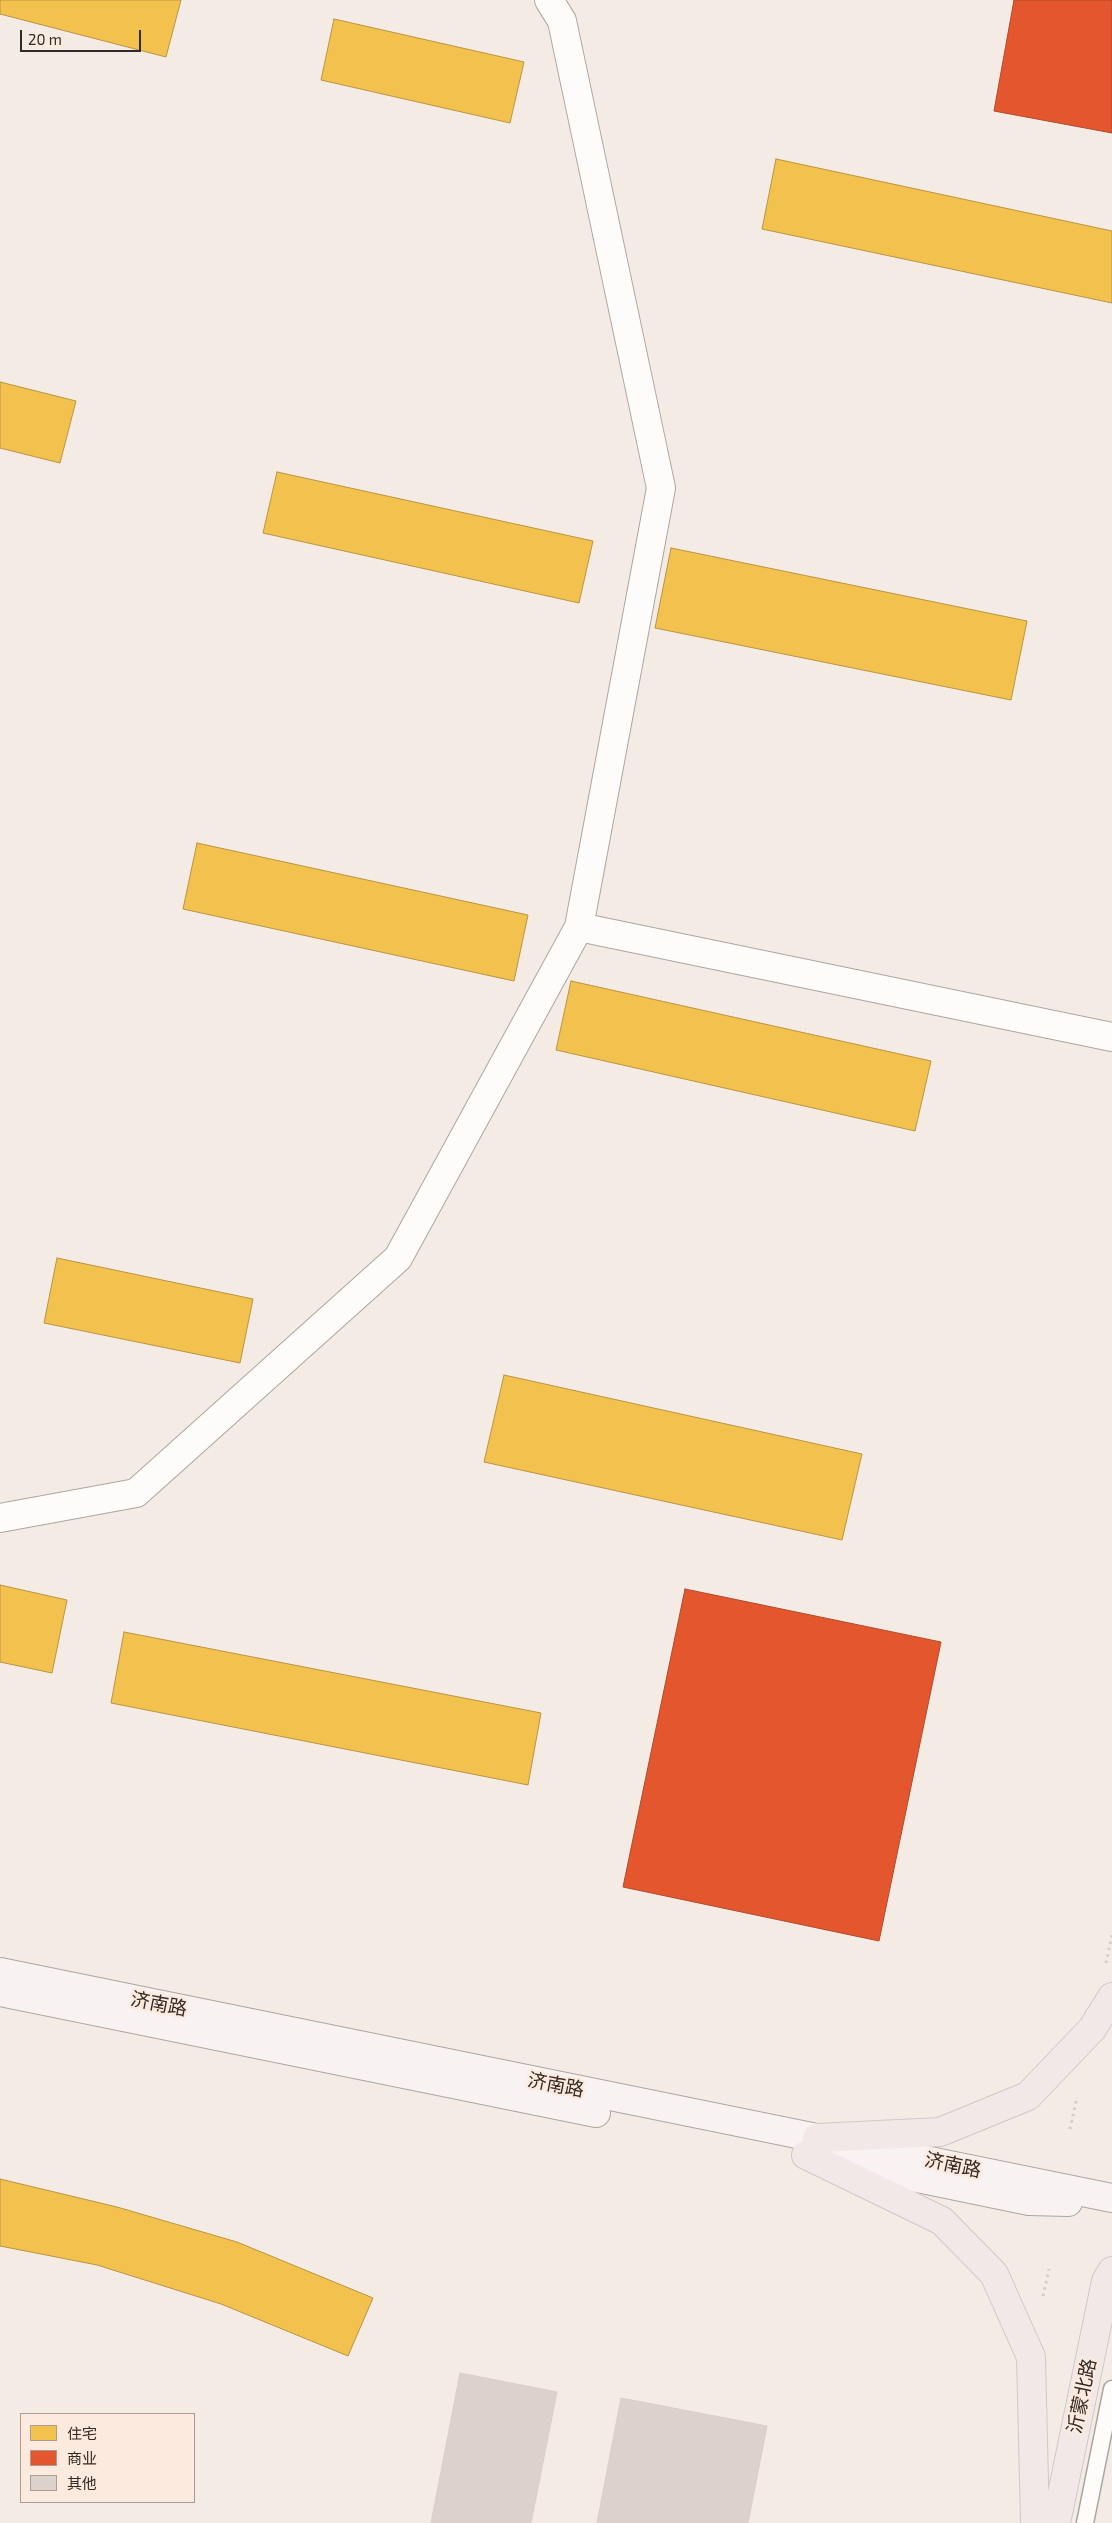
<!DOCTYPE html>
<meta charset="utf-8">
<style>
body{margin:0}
#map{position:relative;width:1112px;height:2523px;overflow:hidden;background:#f5ebe5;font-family:"Exo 2","Noto Sans SC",sans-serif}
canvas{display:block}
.legend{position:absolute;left:20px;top:2413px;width:175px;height:90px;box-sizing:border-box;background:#fceade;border:1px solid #ac9d94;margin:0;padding:6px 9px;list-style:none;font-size:15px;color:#332a25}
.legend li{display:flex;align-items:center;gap:10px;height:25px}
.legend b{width:25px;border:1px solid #ac9d94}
.scale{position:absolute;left:20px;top:30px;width:121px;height:22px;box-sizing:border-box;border:2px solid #332a25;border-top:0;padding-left:6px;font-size:15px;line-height:18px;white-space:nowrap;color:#332a25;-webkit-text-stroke:4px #fceade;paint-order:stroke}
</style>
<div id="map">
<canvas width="1112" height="2523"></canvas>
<ul class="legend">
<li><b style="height:14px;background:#f2c14e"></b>住宅</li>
<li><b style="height:14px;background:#e4572e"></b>商业</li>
<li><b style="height:14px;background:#ddd1cc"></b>其他</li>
</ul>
<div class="scale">20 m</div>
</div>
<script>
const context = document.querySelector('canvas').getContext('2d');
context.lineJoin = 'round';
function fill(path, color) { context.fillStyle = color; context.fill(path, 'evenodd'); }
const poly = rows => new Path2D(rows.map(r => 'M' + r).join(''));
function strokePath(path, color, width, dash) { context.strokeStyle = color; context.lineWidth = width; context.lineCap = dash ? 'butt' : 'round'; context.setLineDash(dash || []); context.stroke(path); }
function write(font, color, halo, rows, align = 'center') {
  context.font = font + ' "Exo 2","Noto Sans SC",sans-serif'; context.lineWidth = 5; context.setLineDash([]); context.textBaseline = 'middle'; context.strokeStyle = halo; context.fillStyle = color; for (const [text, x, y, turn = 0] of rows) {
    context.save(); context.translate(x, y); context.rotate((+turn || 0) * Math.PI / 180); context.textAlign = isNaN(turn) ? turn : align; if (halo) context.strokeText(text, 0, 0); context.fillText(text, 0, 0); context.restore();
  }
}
const homes = poly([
 [0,0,181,0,166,57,0,14,0,0],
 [334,19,524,62,510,123,321,80,334,19],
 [776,159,1112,231,1112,303,762,229,776,159],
 [0,382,76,401,60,463,0,448,0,382],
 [277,472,593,541,579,603,263,533,277,472],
 [671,548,1027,621,1011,700,655,628,671,548],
 [197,843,528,915,514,981,183,909,197,843],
 [571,981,931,1061,915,1131,556,1050,571,981],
 [57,1258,253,1299,240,1363,44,1323,57,1258],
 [504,1375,862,1454,842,1540,484,1462,504,1375],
 [0,1585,67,1600,52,1673,0,1662,0,1585],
 [124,1632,541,1713,528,1785,111,1703,124,1632],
 [0,2179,117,2207,237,2242,373,2298,348,2356,221,2304,97,2265,0,2246,0,2179]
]);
const shops = poly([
 [1014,0,1112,0,1112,133,994,111,1014,0],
 [685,1589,941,1642,879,1941,623,1887,685,1589]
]);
const building = poly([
 [460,2373,557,2392,531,2523,431,2523,460,2373],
 [621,2398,767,2426,748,2523,597,2523,621,2398]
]);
const path = poly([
 [1106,1963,1112,1935],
 [1070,2129,1077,2097],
 [1043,2296,1049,2269]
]);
const lane = poly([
 [1085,2523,1112,2389]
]);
const street = poly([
 [579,927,1112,1037],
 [0,1518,136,1493,398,1258,579,927,661,488,562,21,549,0]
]);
const secondary = poly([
 [0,1972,1112,2198],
 [0,1992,596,2113],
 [840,2162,1029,2201,1068,2202]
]);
const primary = poly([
 [817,2138,940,2132,1028,2096,1092,2029,1112,1997],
 [806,2155,942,2221,994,2274,1031,2357,1035,2523],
 [1056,2523,1106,2281,1112,2271]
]);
const streetNames = [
 ["济南路",159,2004,11],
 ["济南路",556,2085,11],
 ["济南路",953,2165,12],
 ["沂蒙北路",1082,2396,-78]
];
fill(homes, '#f2c14e');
strokePath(homes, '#b99442', 1);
fill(shops, '#e4572e');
strokePath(shops, '#af4a2b', 1);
fill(building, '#ddd1cc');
strokePath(building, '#d7ceca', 1);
strokePath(lane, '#ada59f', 19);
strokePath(street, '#ada59f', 30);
strokePath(secondary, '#ada59f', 30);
strokePath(primary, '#cec9c6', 30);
strokePath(path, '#d1cecb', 3, [2.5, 4]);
strokePath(lane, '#fefcfb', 16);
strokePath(street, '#fefcfb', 28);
strokePath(secondary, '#f8f2f2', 28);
strokePath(primary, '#f3e8e8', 28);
write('19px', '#332a25', '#fceade', streetNames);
</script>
